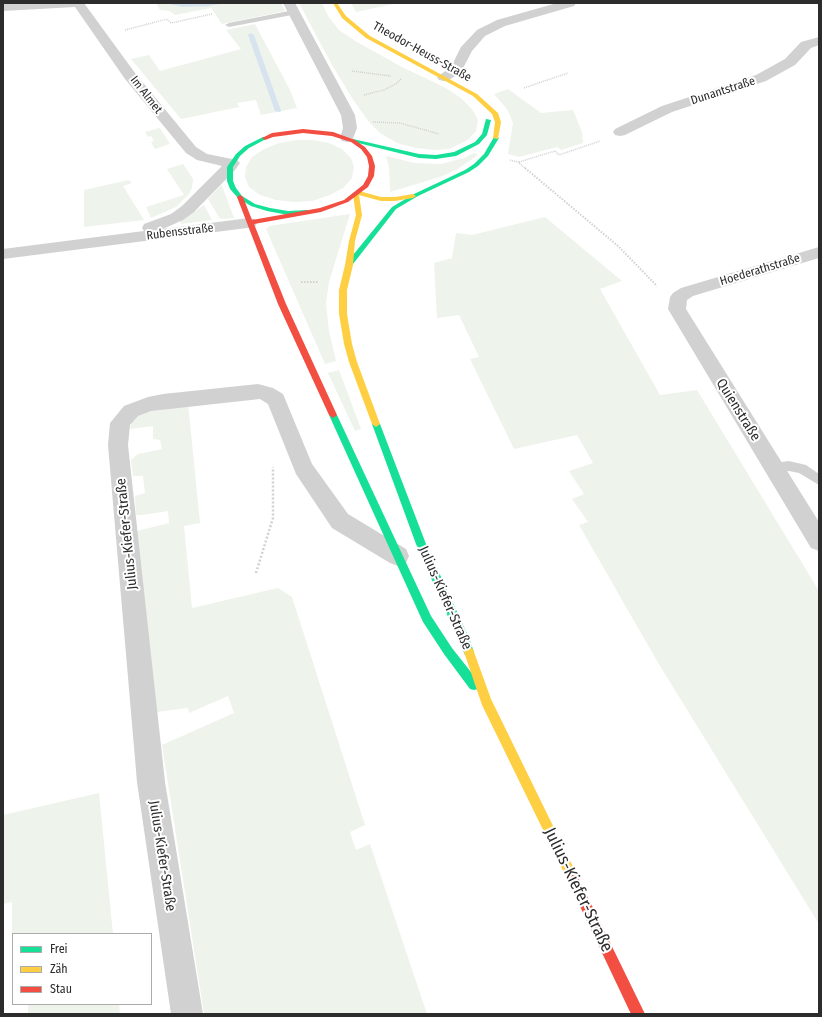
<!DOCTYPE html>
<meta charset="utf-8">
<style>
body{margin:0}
#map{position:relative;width:822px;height:1017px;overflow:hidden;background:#fff;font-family:"Fira Sans Condensed",sans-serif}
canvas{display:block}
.frame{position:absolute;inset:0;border:4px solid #2c2c2c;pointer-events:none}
.legend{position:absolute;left:12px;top:933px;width:140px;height:72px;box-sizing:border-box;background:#fff;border:1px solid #ababab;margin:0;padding:5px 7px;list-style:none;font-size:12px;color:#2c2c2c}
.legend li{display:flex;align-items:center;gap:8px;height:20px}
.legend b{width:20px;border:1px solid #ababab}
</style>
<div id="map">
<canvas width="822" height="1017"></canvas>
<div class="frame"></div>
<ul class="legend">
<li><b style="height:5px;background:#16e098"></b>Frei</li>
<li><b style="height:5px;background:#ffcf43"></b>Zäh</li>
<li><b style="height:5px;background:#f24e42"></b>Stau</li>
</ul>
</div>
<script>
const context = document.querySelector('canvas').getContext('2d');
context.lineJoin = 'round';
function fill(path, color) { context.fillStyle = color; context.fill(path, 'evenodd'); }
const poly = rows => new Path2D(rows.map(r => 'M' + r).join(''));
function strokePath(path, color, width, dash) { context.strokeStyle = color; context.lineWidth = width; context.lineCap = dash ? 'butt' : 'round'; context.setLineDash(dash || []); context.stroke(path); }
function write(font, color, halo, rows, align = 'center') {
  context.font = font + ' "Fira Sans Condensed",sans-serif'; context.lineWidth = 4; context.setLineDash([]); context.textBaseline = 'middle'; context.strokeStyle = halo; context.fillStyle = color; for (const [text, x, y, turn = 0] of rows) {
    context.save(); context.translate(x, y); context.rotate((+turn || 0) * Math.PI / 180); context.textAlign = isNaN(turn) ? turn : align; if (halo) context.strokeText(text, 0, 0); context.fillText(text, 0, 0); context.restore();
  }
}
const green = poly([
 [156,3,281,3,285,11,222,24,211,8,175,15,170,11,160,10],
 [299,3,322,3,328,16,339,30,357,42,402,67,446,88,461,98,472,109,478,120,476,131,468,140,449,149,435,150,416,148,397,143,380,133,369,122,352,98,332,65],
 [351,3,398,3,356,12],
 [255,24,290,90,297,108,261,115,256,100,237,103,239,107,181,119,131,59,149,55,160,71,241,49,226,30],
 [508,89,541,113,573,110,582,132,583,143,561,150,557,147,519,157,508,154,513,123,507,109,494,94],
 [160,128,170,144,155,149,151,142,154,141,151,136,148,137,145,132],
 [296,140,313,140,329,143,342,149,351,158,354,167,352,178,343,188,330,195,312,201,294,202,276,200,260,195,249,187,245,177,246,167,252,157,264,149,279,143],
 [474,153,478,155,456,170,440,177,390,192,389,167,386,156,415,163,441,164,464,158],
 [183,164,193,179,192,188,189,194,176,207,151,218,146,207,184,195,167,169],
 [129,180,132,183,123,186,144,220,84,227,84,190],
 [221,185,222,186,234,218,220,219,208,199],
 [204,205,212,220,181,224,180,222,183,219],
 [350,214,329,282,326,303,329,331,336,361,325,364,266,229,269,226],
 [545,217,622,281,600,289,660,395,697,390,819,591,819,924,657,661,579,525,588,522,572,499,584,494,569,471,593,463,577,435,514,449,470,359,479,357,459,315,437,318,434,263,452,258,456,233,472,235],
 [339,370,361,429,355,431,328,373],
 [188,403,200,523,184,526,192,608,278,588,292,597,365,825,350,832,356,850,370,844,427,1014,204,1014,162,745,234,713,228,696,189,713,188,708,157,712,137,531,169,523,168,511,142,515,136,515,135,496,145,493,143,476,133,476,131,460,138,454,162,449,160,440,153,439,153,426,130,429,132,422,138,415,150,409],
 [99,793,113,934,13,934,12,995,12,902,3,904,3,815],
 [28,1004,119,1004,120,1014,28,1014]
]);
const water = poly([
 [165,3,224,3,209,6,183,7]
]);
const stream = poly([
 [251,33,254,35,281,111,280,112,275,111,248,35,251,33]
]);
const pathFar2 = poly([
 [125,30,167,19,171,23,212,14],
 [352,71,391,76],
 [524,88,568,73],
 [364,95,384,90,396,84,401,79],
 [373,122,400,123,439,134],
 [510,160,518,162,526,169],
 [519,162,555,151,559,155,600,141]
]);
const pathFar1 = poly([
 [525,168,618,246,657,286],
 [301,282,318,282]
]);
const path = poly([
 [256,573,273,518,273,467]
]);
const lane = poly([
 [294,10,297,10,297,14,229,27,225,25,229,23,294,10],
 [789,461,806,465,819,474,819,485,799,473,789,471,774,473,770,472,768,468,770,464,774,463,789,461]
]);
const street = poly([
 [3,3,84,3,135,73,196,147,207,154,237,160,240,163,235,170,194,212,183,220,163,229,249,218,255,219,257,223,255,227,3,259,3,249,144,231,142,228,144,224,171,214,182,206,222,166,197,160,186,153,125,79,75,7,3,11,3,3],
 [283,3,295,3,355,115,357,128,352,141,347,142,342,141,340,138,343,128,341,115,283,3],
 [557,3,576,3,574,6,505,26,485,36,472,51,461,72,449,80,444,81,439,80,437,77,451,67,461,47,477,30,497,20,557,3],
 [819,37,819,45,811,48,795,65,766,81,672,112,625,135,620,136,615,135,613,132,615,129,662,106,756,75,785,59,801,42,819,37],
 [819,247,819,258,693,296,687,300,686,309,819,522,819,551,811,548,668,309,670,297,673,293,681,288,819,247],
 [258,384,273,388,283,394,312,464,348,514,406,549,409,556,406,563,398,566,390,563,332,528,296,474,268,404,260,399,151,411,138,416,130,425,128,445,165,782,203,1014,171,1014,137,782,108,445,110,423,124,406,148,397,163,394,258,384]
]);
const fast = poly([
 [486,119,491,120,487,135,479,144,456,156,436,159,419,158,350,141,353,139,419,154,436,155,454,152,475,142,482,134,486,119],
 [263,137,268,138,249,148,240,156,233,167,233,181,236,188,242,196,255,204,270,208,288,211,307,210,309,211,309,213,288,215,267,211,251,206,238,198,230,189,227,181,227,167,236,154,245,146,263,137],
 [494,137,499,138,488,156,478,166,469,172,418,196,396,209,353,264,349,264,349,260,392,207,414,194,465,170,474,164,484,154,494,137],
 [333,412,337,415,431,616,452,648,478,681,479,685,478,689,474,690,470,689,444,654,423,622,329,415,333,412],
 [376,421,380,424,426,544,469,638,474,652,473,655,469,657,465,655,416,544,372,424,376,421]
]);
const slow = poly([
 [333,3,337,3,346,16,370,36,477,94,498,113,501,122,498,139,493,138,495,122,492,114,473,96,366,38,342,18,333,3],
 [359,191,381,197,395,197,413,194,416,196,413,198,395,201,381,201,359,195,362,215,355,241,353,265,347,290,347,314,352,344,357,362,380,424,376,427,372,424,349,362,344,344,339,314,339,290,345,265,349,241,356,215,353,195,359,191],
 [469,647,473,649,474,652,491,699,577,875,579,879,577,883,573,885,569,883,482,705,464,652,465,649,469,647]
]);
const jam = poly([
 [303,129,333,132,355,140,365,147,372,156,375,166,374,176,368,187,348,202,321,212,254,224,286,304,337,415,333,418,329,415,278,304,237,197,240,195,243,197,252,220,320,208,344,200,363,185,368,176,369,166,367,157,361,149,351,142,332,136,303,133,273,137,265,140,262,138,272,133,303,129],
 [573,873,577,875,645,1014,631,1014,567,879,569,875,573,873]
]);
const farStreetnames = [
 ["Theodor-Heuss-Straße",422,52,29],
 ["Dunantstraße",723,91,-18],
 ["Im Almet",146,95,52],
 ["Rubensstraße",180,232,-7],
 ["Hoederathstraße",760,270,-17]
];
const streetNames = [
 ["Quienstraße",738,410,58],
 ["Julius-Kiefer-Straße",127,534,-96],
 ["Julius-Kiefer-Straße",445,598,66],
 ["Julius-Kiefer-Straße",162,856,81]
];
const nearStreetnames = [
 ["Julius-Kiefer-Straße",578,890,64]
];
fill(green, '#eef3eb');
fill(water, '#d7e4f0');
fill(stream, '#d7e4f0');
strokePath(pathFar2, '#d1d1d1', 1.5, [1, 1]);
strokePath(pathFar1, '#d1d1d1', 2, [1.5, 1.5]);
strokePath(path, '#d1d1d1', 2.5, [2, 2]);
fill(lane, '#d1d1d1');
fill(street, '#d1d1d1');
fill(fast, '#16e098');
fill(slow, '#ffcf43');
fill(jam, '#f24e42');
write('12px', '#2c2c2c', '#fff', farStreetnames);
write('14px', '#2c2c2c', '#fff', streetNames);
write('17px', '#2c2c2c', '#fff', nearStreetnames);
</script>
